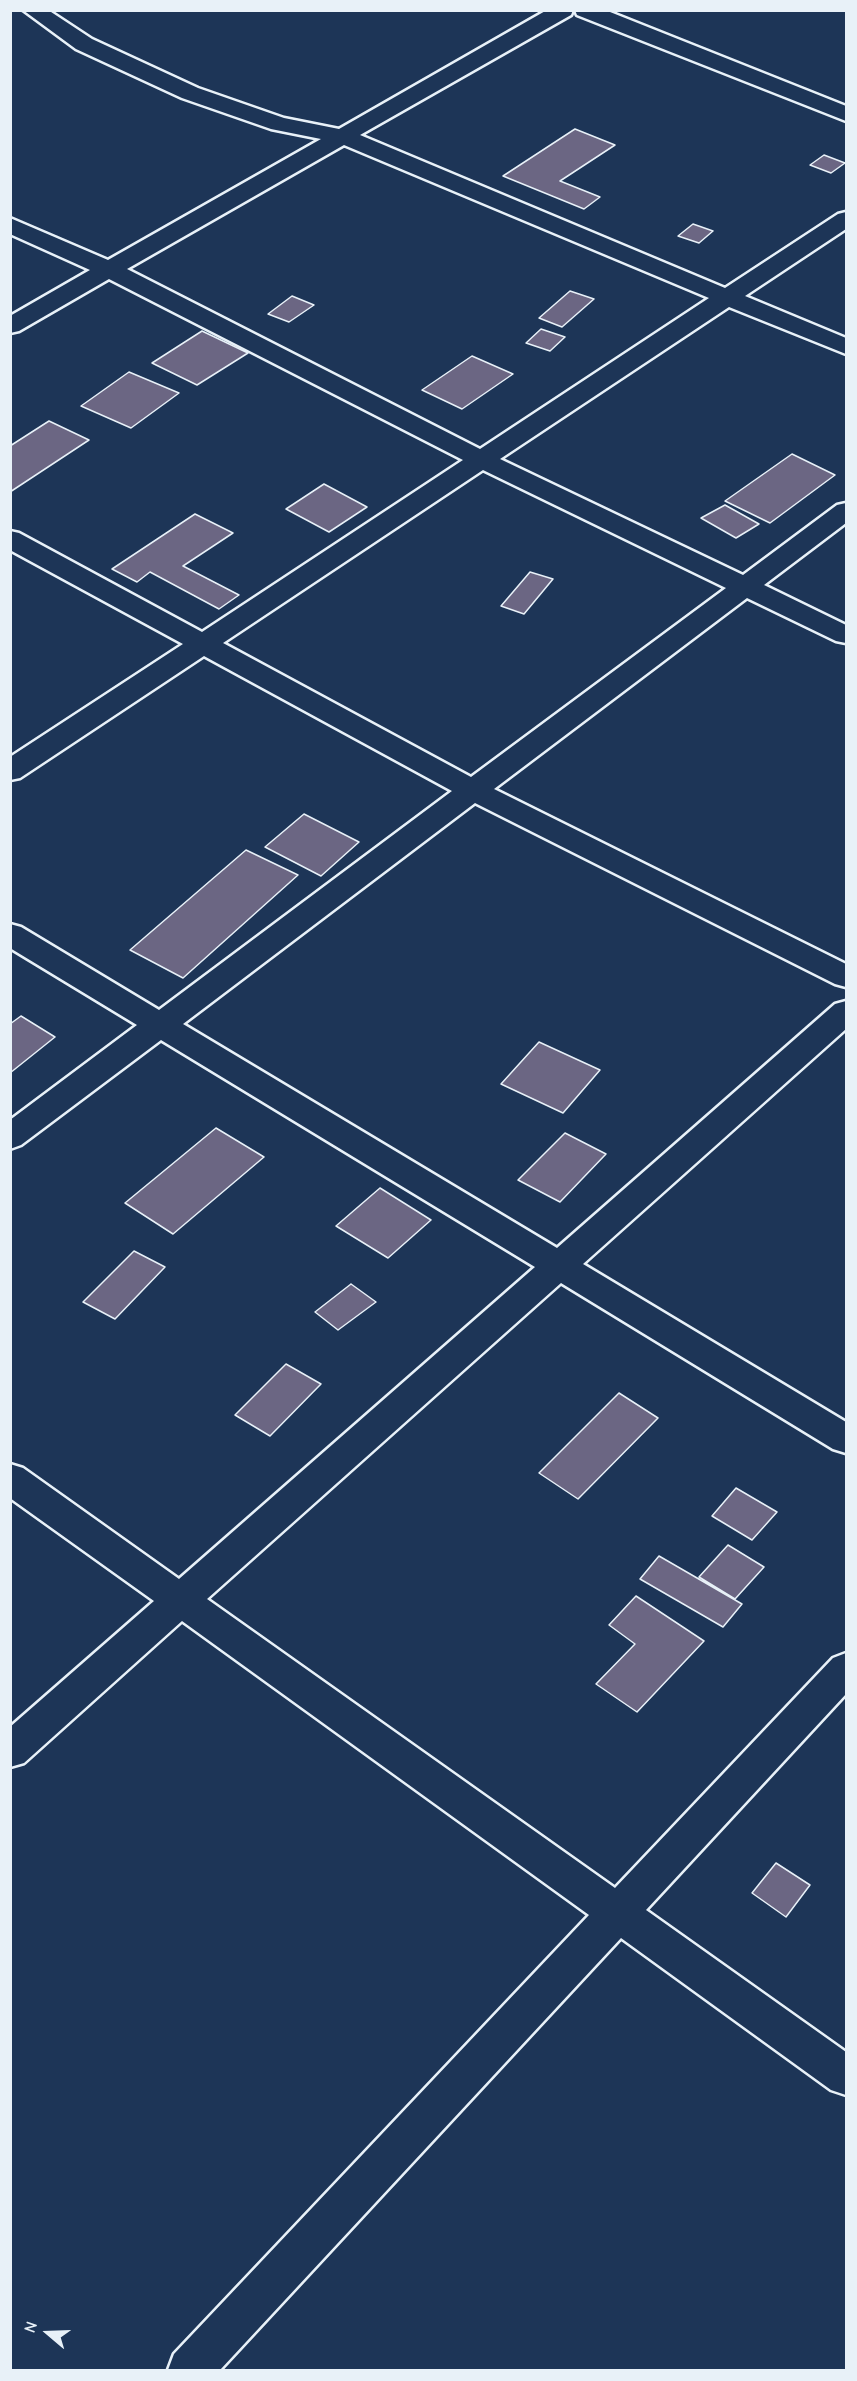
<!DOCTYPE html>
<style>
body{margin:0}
#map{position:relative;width:857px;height:2381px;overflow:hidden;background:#1d3557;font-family:"Comic Neue",sans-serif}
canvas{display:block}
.frame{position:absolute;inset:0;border:12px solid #e8f1f8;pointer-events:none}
.north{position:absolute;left:18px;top:2303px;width:60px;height:60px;-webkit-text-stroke:4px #1d3557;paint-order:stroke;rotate:289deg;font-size:16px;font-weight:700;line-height:24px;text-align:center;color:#e8f1f8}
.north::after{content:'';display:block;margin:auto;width:21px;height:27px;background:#e8f1f8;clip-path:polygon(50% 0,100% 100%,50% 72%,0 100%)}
</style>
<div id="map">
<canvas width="857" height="2381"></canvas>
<div class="frame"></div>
<div class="north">N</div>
</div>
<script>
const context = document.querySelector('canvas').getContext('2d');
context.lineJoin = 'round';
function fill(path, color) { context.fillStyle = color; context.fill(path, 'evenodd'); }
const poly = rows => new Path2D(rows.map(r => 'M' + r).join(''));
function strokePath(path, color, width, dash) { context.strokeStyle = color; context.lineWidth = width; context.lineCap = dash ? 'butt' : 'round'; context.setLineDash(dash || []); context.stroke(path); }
const building = poly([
 [575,129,615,145,560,181,600,197,584,209,503,176,575,129],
 [824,155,845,163,831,173,810,165,824,155],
 [693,224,713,231,699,243,678,236,693,224],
 [570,291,594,299,562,327,539,318,570,291],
 [292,296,314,305,289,322,268,314,292,296],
 [541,329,565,337,550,351,526,343,541,329],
 [202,331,248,353,197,385,152,363,202,331],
 [472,356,513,374,462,409,422,390,472,356],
 [129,372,179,393,131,428,81,406,129,372],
 [49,421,89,440,10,492,10,446,49,421],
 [792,454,835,475,770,523,725,501,792,454],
 [324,484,367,507,329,532,286,509,324,484],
 [725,505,759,524,736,538,701,518,725,505],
 [195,514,233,533,183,566,239,595,219,609,150,572,137,582,112,569,195,514],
 [530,572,553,579,524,614,501,606,530,572],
 [304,814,359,842,321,876,265,847,304,814],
 [246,850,298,875,183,978,130,950,246,850],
 [21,1016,55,1037,10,1073,10,1024,21,1016],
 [539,1042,600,1070,563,1113,501,1084,539,1042],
 [216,1128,264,1157,173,1234,125,1203,216,1128],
 [565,1133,606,1154,560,1202,518,1180,565,1133],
 [380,1188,431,1220,388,1258,336,1226,380,1188],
 [134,1251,165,1267,115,1319,83,1302,134,1251],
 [351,1284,376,1302,338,1330,315,1312,351,1284],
 [286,1364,321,1384,270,1436,235,1415,286,1364],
 [619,1393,658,1418,578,1499,539,1473,619,1393],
 [736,1488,777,1512,752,1540,712,1516,736,1488],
 [728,1545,764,1567,735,1599,699,1577,728,1545],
 [659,1556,742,1604,723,1627,640,1579,659,1556],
 [636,1596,704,1641,637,1712,596,1684,635,1644,609,1625,636,1596],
 [776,1863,810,1885,786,1917,752,1893,776,1863]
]);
const street = poly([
 [23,10,48,10,92,39,198,88,284,118,339,129,547,10,573,10,571,15,360,135,725,288,838,214,846,212,846,229,745,296,846,338,846,354,729,307,500,459,743,575,837,505,846,503,846,523,764,585,846,625,846,643,836,641,747,598,494,789,846,964,846,987,835,984,475,803,183,1024,557,1248,835,1004,846,1001,846,1029,583,1264,846,1422,846,1453,833,1449,561,1283,207,1599,615,1888,833,1658,846,1653,846,1694,646,1910,846,2052,846,2095,831,2090,621,1938,220,2370,168,2370,174,2354,589,1915,182,1621,24,1763,10,1767,10,1727,154,1601,10,1498,10,1464,23,1468,179,1579,535,1267,161,1040,21,1145,10,1149,10,1120,137,1025,10,948,10,924,21,927,159,1010,452,791,204,656,20,778,10,780,10,757,183,644,10,550,10,531,19,533,202,632,463,460,109,279,19,331,10,333,10,316,90,270,10,234,10,218,108,260,321,139,271,129,182,98,76,49,23,10],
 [344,145,709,298,480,449,127,269,344,145],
 [483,470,726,588,471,777,223,643,483,470],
 [575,10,605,10,846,106,846,121,577,15,575,10]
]);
fill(building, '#6b6683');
strokePath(building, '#e8f1f8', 1.5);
strokePath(street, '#e8f1f8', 5);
fill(street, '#1d3557');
</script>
